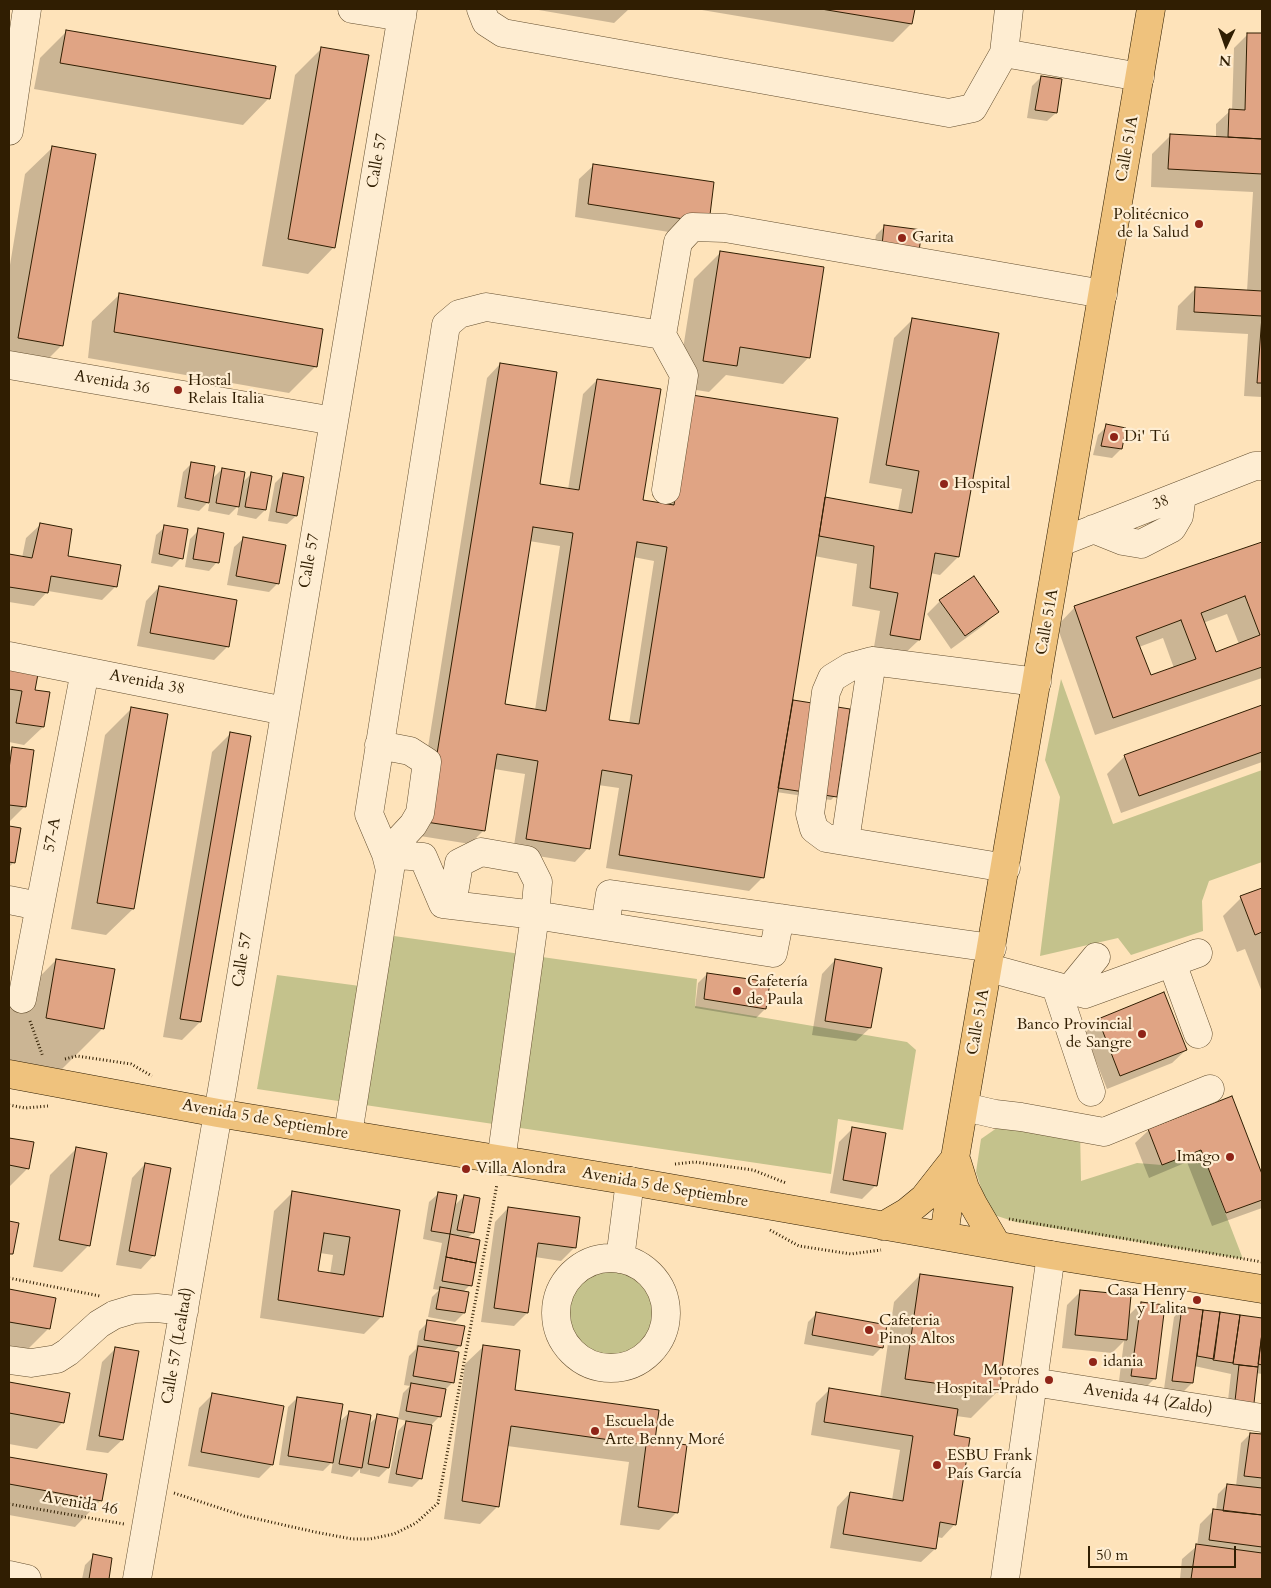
<!DOCTYPE html>
<meta charset="utf-8">
<style>
body{margin:0}
#map{position:relative;width:1271px;height:1588px;overflow:hidden;background:#fee3ba;font-family:Cardo,serif}
canvas{display:block}
.frame{position:absolute;inset:0;border:10px solid #301e02;pointer-events:none}
.north{position:absolute;left:1201px;top:20px;width:50px;height:50px;-webkit-text-stroke:4px #feedd2;paint-order:stroke;rotate:183deg;font-size:14px;font-weight:700;line-height:20px;text-align:center;color:#301e02}
.north::after{content:'';display:block;margin:auto;width:18px;height:22px;background:#301e02;clip-path:polygon(50% 0,100% 100%,50% 72%,0 100%)}
.scale{position:absolute;left:1088px;top:1546px;width:148px;height:22px;box-sizing:border-box;border:2px solid #301e02;border-top:0;padding-left:6px;font-size:15px;line-height:18px;white-space:nowrap;color:#301e02;-webkit-text-stroke:4px #feedd2;paint-order:stroke}
</style>
<div id="map">
<canvas width="1271" height="1588"></canvas>
<div class="frame"></div>
<div class="north">N</div>
<div class="scale">50 m</div>
</div>
<script>
const context = document.querySelector('canvas').getContext('2d');
context.lineJoin = 'round';
function fill(path, color) { context.fillStyle = color; context.fill(path, 'evenodd'); }
const poly = rows => new Path2D(rows.map(r => 'M' + r).join(''));
function strokePath(path, color, width, dash) { context.strokeStyle = color; context.lineWidth = width; context.lineCap = dash ? 'butt' : 'round'; context.setLineDash(dash || []); context.stroke(path); }
function write(font, color, halo, rows, align = 'center') {
  context.font = font + ' Cardo,serif'; context.lineWidth = 4.5; context.setLineDash([]); context.textBaseline = 'middle'; context.strokeStyle = halo; context.fillStyle = color; for (const [text, x, y, turn = 0] of rows) {
    context.save(); context.translate(x, y); context.rotate((+turn || 0) * Math.PI / 180); context.textAlign = isNaN(turn) ? turn : align; if (halo) context.strokeText(text, 0, 0); context.fillText(text, 0, 0); context.restore();
  }
}
const green = poly([
 [1061,679,1113,824,1262,770,1262,862,1209,881,1202,901,1203,931,1131,955,1118,938,1040,956,1060,797,1045,760],
 [394,936,697,979,695,1006,907,1042,916,1050,903,1130,838,1119,831,1174,257,1089,277,975,375,988,382,939],
 [1004,1123,1080,1128,1081,1181,1137,1163,1162,1165,1201,1150,1243,1259,1016,1222,994,1215,986,1203,976,1172,981,1139],
 '565 1313a46 46 0 1 1 92 0a46 46 0 1 1-92 0Z'
]);
const shadow = poly([
 [533,9,629,9,614,23],
 [696,9,914,9,911,24,893,42],
 [66,32,269,98,243,125,34,89,40,58],
 [1248,34,1262,35,1262,397,1244,396,1248,334,1176,330,1178,306,1196,288,1247,291,1253,192,1151,187,1152,154,1171,135,1216,138,1216,124,1230,111,1232,111,1234,48],
 [322,48,334,247,308,274,262,266,295,75],
 [1041,77,1056,113,1047,121,1027,118,1032,86],
 [52,148,62,345,35,372,9,367,9,271,25,174],
 [593,166,712,183,694,236,575,217,579,179],
 [885,226,920,231,873,254,876,235],
 [720,253,809,357,783,384,726,375,709,392,677,387,694,279],
 [119,295,316,366,289,393,88,358,92,321],
 [912,320,997,334,958,557,940,575,930,573,919,640,900,658,873,653,880,611,852,606,857,564,814,556,791,704,793,702,835,796,831,800,776,792,763,877,749,891,606,868,619,788,598,785,588,848,575,862,513,852,525,774,494,769,484,830,470,844,414,835,487,378,500,364,538,485,568,490,583,394,597,380,642,501,663,504,679,410,824,498,898,511,902,489,869,483,894,338],
 [529,541,560,546,535,710,504,706],
 [633,557,654,561,629,724,608,721],
 [1107,426,1121,449,1112,458,1093,455,1098,435],
 [192,463,211,480,222,469,242,483,252,473,265,510,256,519,237,515,239,505,229,515,208,511,210,500,199,511,177,507,183,472],
 [283,475,296,516,287,524,268,521,275,483],
 [40,525,66,557,116,586,102,600,48,591,34,606,9,602,9,556,22,558,26,538],
 [165,527,181,558,172,567,151,563,156,535],
 [199,530,217,562,209,571,185,567,190,539],
 [243,539,278,583,269,592,227,585,234,547],
 [1262,543,1262,678,1095,735,1057,626,1075,607],
 [1227,614,1239,644,1215,653,1203,623],
 [1163,638,1174,668,1150,677,1139,647],
 [159,587,228,646,214,660,137,646,146,601],
 [940,601,998,611,984,625,951,649,927,614],
 [9,670,37,675,34,691,48,693,43,727,24,745,9,742],
 [1262,707,1262,762,1121,813,1107,774,1125,756],
 [131,709,133,909,106,935,71,929,105,735],
 [230,734,200,1022,182,1040,163,1037,212,752],
 [12,748,24,807,9,822,9,752],
 [9,827,19,829,14,862,9,867],
 [1262,889,1262,992,1245,949,1237,952,1223,916,1241,898],
 [56,960,103,1028,45,1086,9,1080,9,1008],
 [835,960,870,1028,856,1041,812,1035,822,974],
 [707,974,765,1009,756,1018,695,1008,698,983],
 [1164,994,1186,1050,1172,1063,1107,1089,1085,1033,1098,1020],
 [1231,1098,1261,1174,1262,1174,1262,1208,1212,1226,1187,1162,1149,1178,1135,1143,1149,1130],
 [852,1129,876,1185,862,1199,830,1193,839,1142],
 [9,1139,33,1143,28,1168,9,1187],
 [76,1149,89,1245,62,1272,33,1267,50,1175],
 [145,1164,154,1255,141,1269,116,1265,132,1178],
 [292,1193,399,1211,382,1316,364,1334,260,1318,274,1211],
 [320,1253,333,1255,330,1274,317,1272],
 [438,1194,454,1206,464,1196,473,1233,467,1238,470,1285,463,1292,464,1313,455,1322,428,1317,432,1297,439,1290,433,1289,442,1243,423,1239,429,1202],
 [508,1208,575,1247,561,1261,535,1257,527,1313,514,1326,481,1322,495,1222],
 [920,1275,998,1391,971,1418,956,1416,953,1436,955,1524,942,1538,937,1537,935,1549,921,1562,830,1548,837,1507,850,1493,892,1500,900,1450,811,1435,816,1403,829,1390,880,1398,894,1302],
 [9,1290,54,1299,49,1328,22,1355,9,1353],
 [1080,1292,1128,1316,1141,1303,1155,1378,1141,1392,1118,1389,1124,1341,1112,1353,1062,1348,1067,1305],
 [1183,1308,1262,1319,1262,1374,1256,1373,1253,1402,1227,1409,1231,1374,1194,1366,1192,1383,1183,1392,1164,1389,1174,1317],
 [817,1313,882,1347,873,1356,804,1344,808,1322],
 [428,1322,460,1345,453,1353,453,1382,445,1390,440,1416,431,1425,421,1478,412,1487,388,1483,398,1431,407,1421,398,1419,403,1393,410,1386,404,1385,409,1356,416,1349,419,1331],
 [484,1346,513,1391,654,1441,677,1512,659,1530,620,1525,629,1462,507,1446,498,1506,480,1524,444,1519,465,1364],
 [116,1348,138,1352,122,1440,108,1453,86,1450,102,1362],
 [9,1384,68,1394,63,1422,37,1449,9,1444],
 [213,1394,272,1465,259,1478,188,1466,199,1408],
 [297,1398,338,1423,349,1413,368,1425,378,1416,397,1419,388,1468,379,1477,360,1473,360,1469,352,1477,331,1473,333,1461,323,1471,279,1465,288,1407],
 [1250,1434,1262,1436,1262,1579,1180,1579,1182,1559,1197,1546,1200,1524,1214,1510,1216,1511,1218,1494,1227,1485,1236,1486,1241,1443],
 [9,1458,106,1475,101,1500,75,1527,9,1515],
 [94,1556,111,1559,107,1579,82,1579,85,1565]
]);
const building = poly([
 [821,9,915,9,912,24,821,9],
 [66,30,276,66,270,99,60,63,66,30],
 [1247,33,1262,33,1262,139,1228,137,1229,109,1245,110,1247,33],
 [321,47,369,55,335,248,288,239,321,47],
 [1041,76,1062,79,1057,113,1035,110,1041,76],
 [1170,134,1262,139,1262,174,1168,169,1170,134],
 [52,146,96,154,63,346,18,338,52,146],
 [593,164,714,182,709,223,588,204,593,164],
 [884,225,922,230,919,251,882,246,884,225],
 [720,251,824,267,810,358,740,347,737,366,703,361,720,251],
 [1195,287,1262,291,1262,316,1194,312,1195,287],
 [119,293,323,329,317,367,114,332,119,293],
 [1262,316,1262,383,1257,383,1262,316],
 [912,318,999,333,959,557,935,553,920,640,890,635,898,593,870,588,874,546,819,536,825,497,912,513,919,471,886,465,912,318],
 [500,363,557,372,540,484,579,490,597,379,661,389,643,500,674,505,692,395,838,418,764,878,619,855,632,775,602,770,590,849,526,839,538,761,497,754,485,831,426,822,500,363],
 [533,527,573,533,546,711,505,704,533,527],
 [637,542,667,547,639,724,609,720,637,542],
 [1106,424,1126,428,1122,449,1101,446,1106,424],
 [191,462,215,466,209,503,185,498,191,462],
 [222,468,245,472,239,507,216,503,222,468],
 [251,472,272,476,266,510,245,507,251,472],
 [283,473,304,477,297,516,276,512,283,473],
 [40,523,72,529,68,556,121,565,117,587,51,576,48,593,9,587,9,554,32,558,40,523],
 [164,525,188,529,183,559,159,554,164,525],
 [198,528,224,533,219,563,193,559,198,528],
 [243,537,286,545,279,584,236,576,243,537],
 [1262,542,1262,667,1113,718,1074,606,1262,542],
 [1245,596,1260,635,1216,652,1201,613,1245,596],
 [1181,620,1196,659,1151,675,1136,637,1181,620],
 [974,576,999,612,965,636,939,600,974,576],
 [159,586,237,600,229,647,150,633,159,586],
 [9,669,38,674,35,690,50,692,44,727,16,723,22,691,9,689,9,669],
 [793,700,850,709,837,797,778,788,793,700],
 [1262,705,1262,752,1139,796,1124,755,1262,705],
 [131,707,168,714,134,909,97,903,131,707],
 [230,732,251,736,201,1022,180,1019,230,732],
 [12,747,34,750,26,807,9,805,9,769,12,747],
 [9,826,21,828,15,863,9,862,9,826],
 [1262,888,1262,932,1255,935,1240,896,1262,888],
 [56,959,115,969,104,1029,46,1018,56,959],
 [835,959,882,968,871,1028,825,1021,835,959],
 [707,973,770,982,766,1009,704,999,707,973],
 [1164,992,1187,1050,1120,1076,1098,1019,1164,992],
 [1232,1096,1262,1174,1262,1200,1226,1213,1201,1150,1162,1165,1148,1129,1232,1096],
 [852,1127,886,1133,877,1186,843,1180,852,1127],
 [9,1138,34,1142,29,1169,9,1165,9,1138],
 [76,1147,107,1153,90,1246,59,1240,76,1147],
 [145,1163,171,1168,155,1256,129,1251,145,1163],
 [292,1191,400,1210,383,1317,278,1300,292,1191],
 [324,1233,350,1237,344,1275,318,1271,324,1233],
 [438,1192,457,1195,450,1234,431,1231,438,1192],
 [464,1195,480,1198,474,1233,457,1230,464,1195],
 [508,1207,580,1217,576,1248,538,1243,528,1313,494,1308,508,1207],
 [9,1221,19,1223,13,1254,9,1254,9,1221],
 [450,1234,480,1240,476,1263,446,1257,450,1234],
 [446,1257,476,1263,472,1286,442,1281,446,1257],
 [920,1274,1013,1287,999,1392,905,1379,920,1274],
 [440,1287,469,1292,465,1313,436,1309,440,1287],
 [9,1289,56,1298,50,1329,9,1322,9,1289],
 [1080,1290,1131,1295,1127,1340,1075,1335,1080,1290],
 [1141,1302,1165,1305,1156,1379,1131,1376,1141,1302],
 [1182,1307,1203,1310,1193,1383,1172,1381,1182,1307],
 [1203,1310,1220,1312,1214,1359,1197,1356,1203,1310],
 [816,1312,887,1325,883,1348,812,1335,816,1312],
 [1220,1312,1240,1315,1233,1363,1213,1360,1220,1312],
 [1240,1315,1262,1318,1262,1333,1258,1367,1233,1364,1240,1315],
 [427,1320,465,1326,461,1346,424,1340,427,1320],
 [1262,1333,1262,1365,1258,1364,1262,1333],
 [483,1345,520,1350,515,1390,659,1410,655,1440,687,1445,678,1513,638,1507,646,1445,511,1426,499,1507,462,1501,483,1345],
 [418,1346,459,1352,454,1383,413,1376,418,1346],
 [115,1347,139,1351,123,1440,99,1436,115,1347],
 [1239,1365,1258,1367,1254,1403,1235,1401,1239,1365],
 [9,1382,70,1393,64,1423,9,1413,9,1382],
 [411,1383,446,1389,441,1417,406,1411,411,1383],
 [829,1388,958,1409,954,1435,970,1438,956,1525,940,1522,936,1549,843,1534,850,1492,903,1501,913,1436,824,1422,829,1388],
 [212,1393,284,1406,273,1465,201,1452,212,1393],
 [297,1397,343,1404,333,1463,288,1456,297,1397],
 [349,1411,371,1415,362,1468,339,1464,349,1411],
 [377,1414,398,1418,389,1468,368,1464,377,1414],
 [406,1421,432,1425,422,1479,396,1474,406,1421],
 [1250,1433,1262,1434,1262,1478,1244,1476,1250,1433],
 [9,1457,107,1474,102,1501,9,1484,9,1457],
 [1227,1484,1262,1488,1262,1515,1223,1511,1227,1484],
 [1213,1509,1262,1515,1262,1547,1209,1540,1213,1509],
 [1196,1544,1262,1553,1262,1579,1191,1579,1196,1544],
 [93,1554,112,1558,109,1579,89,1579,93,1554]
]);
const path = poly([
 [30,1021,43,1057],
 [65,1059,77,1056,131,1064,152,1076],
 [9,1105,25,1108,48,1106],
 [675,1164,695,1162,753,1170,786,1183],
 [1009,1219,1262,1262],
 [770,1230,799,1246,851,1254,881,1250],
 [9,1278,100,1296],
 [174,1493,244,1516,315,1532,352,1539,370,1539,394,1534,416,1523,438,1503,497,1184],
 [9,1504,124,1524]
]);
const minor = poly([
 [352,9,402,17],
 [481,9,486,22,503,33,949,113,973,108,1004,53,1009,9],
 [1004,53,1140,77],
 [9,131,27,9],
 [9,365,334,421],
 [666,490,684,375,662,335,678,242,692,227,725,228,1103,294],
 [1093,529,1123,541,1141,544,1172,528,1179,516,1182,495],
 [1061,542,1255,466,1262,466],
 [9,656,285,711],
 [379,745,410,751,427,762,420,813,413,825,386,854],
 [845,841,872,661],
 [386,854,423,857,443,904,535,915,773,953,780,918],
 [1006,868,826,838,814,829,810,814,826,692,832,678,850,667,872,661,1037,682],
 [9,900,39,906],
 [452,905,459,863,481,852,527,860,538,882,535,915,501,1161],
 [605,926,610,894,992,948],
 [1172,963,1198,1034],
 [989,968,1085,994,1198,953],
 [1056,987,1091,1092],
 [1069,990,1096,957],
 [22,999,85,671],
 [965,1107,995,1114,1021,1117,1104,1132,1210,1089],
 [348,1134,390,870,386,854,369,814,446,325,459,314,486,307,662,335],
 '556 1313a55 55 0 1 1 110 0a55 55 0 1 1-110 0Z',
 [620,1259,630,1181],
 [9,1360,31,1363,57,1359,68,1352,99,1324,114,1315,134,1309,157,1308,184,1311],
 [1033,1382,1262,1418],
 [9,1575,27,1579],
 [137,1579,222,1090,403,9],
 [1005,1579,1051,1255]
]);
const major = poly([
 [9,1074,218,1113,630,1181,1051,1255,1262,1289],
 [957,1162,965,1188,973,1204,997,1245],
 [883,1226,907,1212,924,1198,953,1161],
 [944,1236,955,1158,1151,9]
]);
const markers = [
 [1199,224,5,"#8f2418"],
 [902,238,5,"#8f2418"],
 [178,390,5,"#8f2418"],
 [1114,437,5,"#8f2418"],
 [944,484,5,"#8f2418"],
 [737,991,5,"#8f2418"],
 [1142,1034,5,"#8f2418"],
 [1230,1157,5,"#8f2418"],
 [466,1169,5,"#8f2418"],
 [1197,1300,5,"#8f2418"],
 [869,1330,5,"#8f2418"],
 [1093,1362,5,"#8f2418"],
 [1049,1380,5,"#8f2418"],
 [595,1431,5,"#8f2418"],
 [937,1465,5,"#8f2418"]
];
const streetNames = [
 ["Calle 51A",1128,149,-80],
 ["Calle 57",378,161,-80],
 ["Avenida 36",112,383,10],
 ["38",1161,503,-21],
 ["Calle 57",310,561,-80],
 ["Calle 51A",1048,622,-80],
 ["Avenida 38",147,683,11],
 ["57-A",53,835,-79],
 ["Calle 57",243,960,-81],
 ["Calle 51A",979,1022,-80],
 ["Avenida 5 de Septiembre",265,1120,10],
 ["Avenida 5 de Septiembre",665,1188,10],
 ["Calle 57 (Lealtad)",178,1346,-80],
 ["Avenida 44 (Zaldo)",1148,1400,9],
 ["Avenida 46",80,1504,10]
];
const poiNames = [
 ["Politécnico",1189,215,"right"],
 ["de la Salud",1189,233,"right"],
 ["Garita",912,238],
 ["Hostal",188,381],
 ["Relais Italia",188,399],
 ["Di' Tú",1124,437],
 ["Hospital",954,484],
 ["Cafetería",747,982],
 ["de Paula",747,1000],
 ["Banco Provincial",1132,1025,"right"],
 ["de Sangre",1132,1043,"right"],
 ["Imago",1220,1157,"right"],
 ["Villa Alondra",476,1169],
 ["Casa Henry",1187,1291,"right"],
 ["y Lalita",1187,1309,"right"],
 ["Cafeteria",879,1321],
 ["Pinos Altos",879,1339],
 ["idania",1103,1362],
 ["Motores",1039,1371,"right"],
 ["Hospital-Prado",1039,1389,"right"],
 ["Escuela de",605,1422],
 ["Arte Benny Moré",605,1440],
 ["ESBU Frank",947,1456],
 ["País García",947,1474]
];
fill(green, '#c4c28c');
fill(shadow, '#0003');
fill(building, '#e0a484');
strokePath(building, '#301e02', 1);
strokePath(minor, '#644f30', 29);
strokePath(major, '#301e02', 29);
strokePath(path, '#301e02', 3, [1, 2.5]);
strokePath(minor, '#feedd2', 28);
strokePath(major, '#efc27d', 28);
for (const [x, y, r, color] of markers) { const dot = new Path2D(); dot.arc(x, y, r, 0, 2 * Math.PI); context.fillStyle = color; context.fill(dot); strokePath(dot, '#feedd2', 2); }
write('16px', '#301e02', '#feedd2', streetNames);
write('16px', '#301e02', '#feedd2', poiNames, 'left');
</script>
